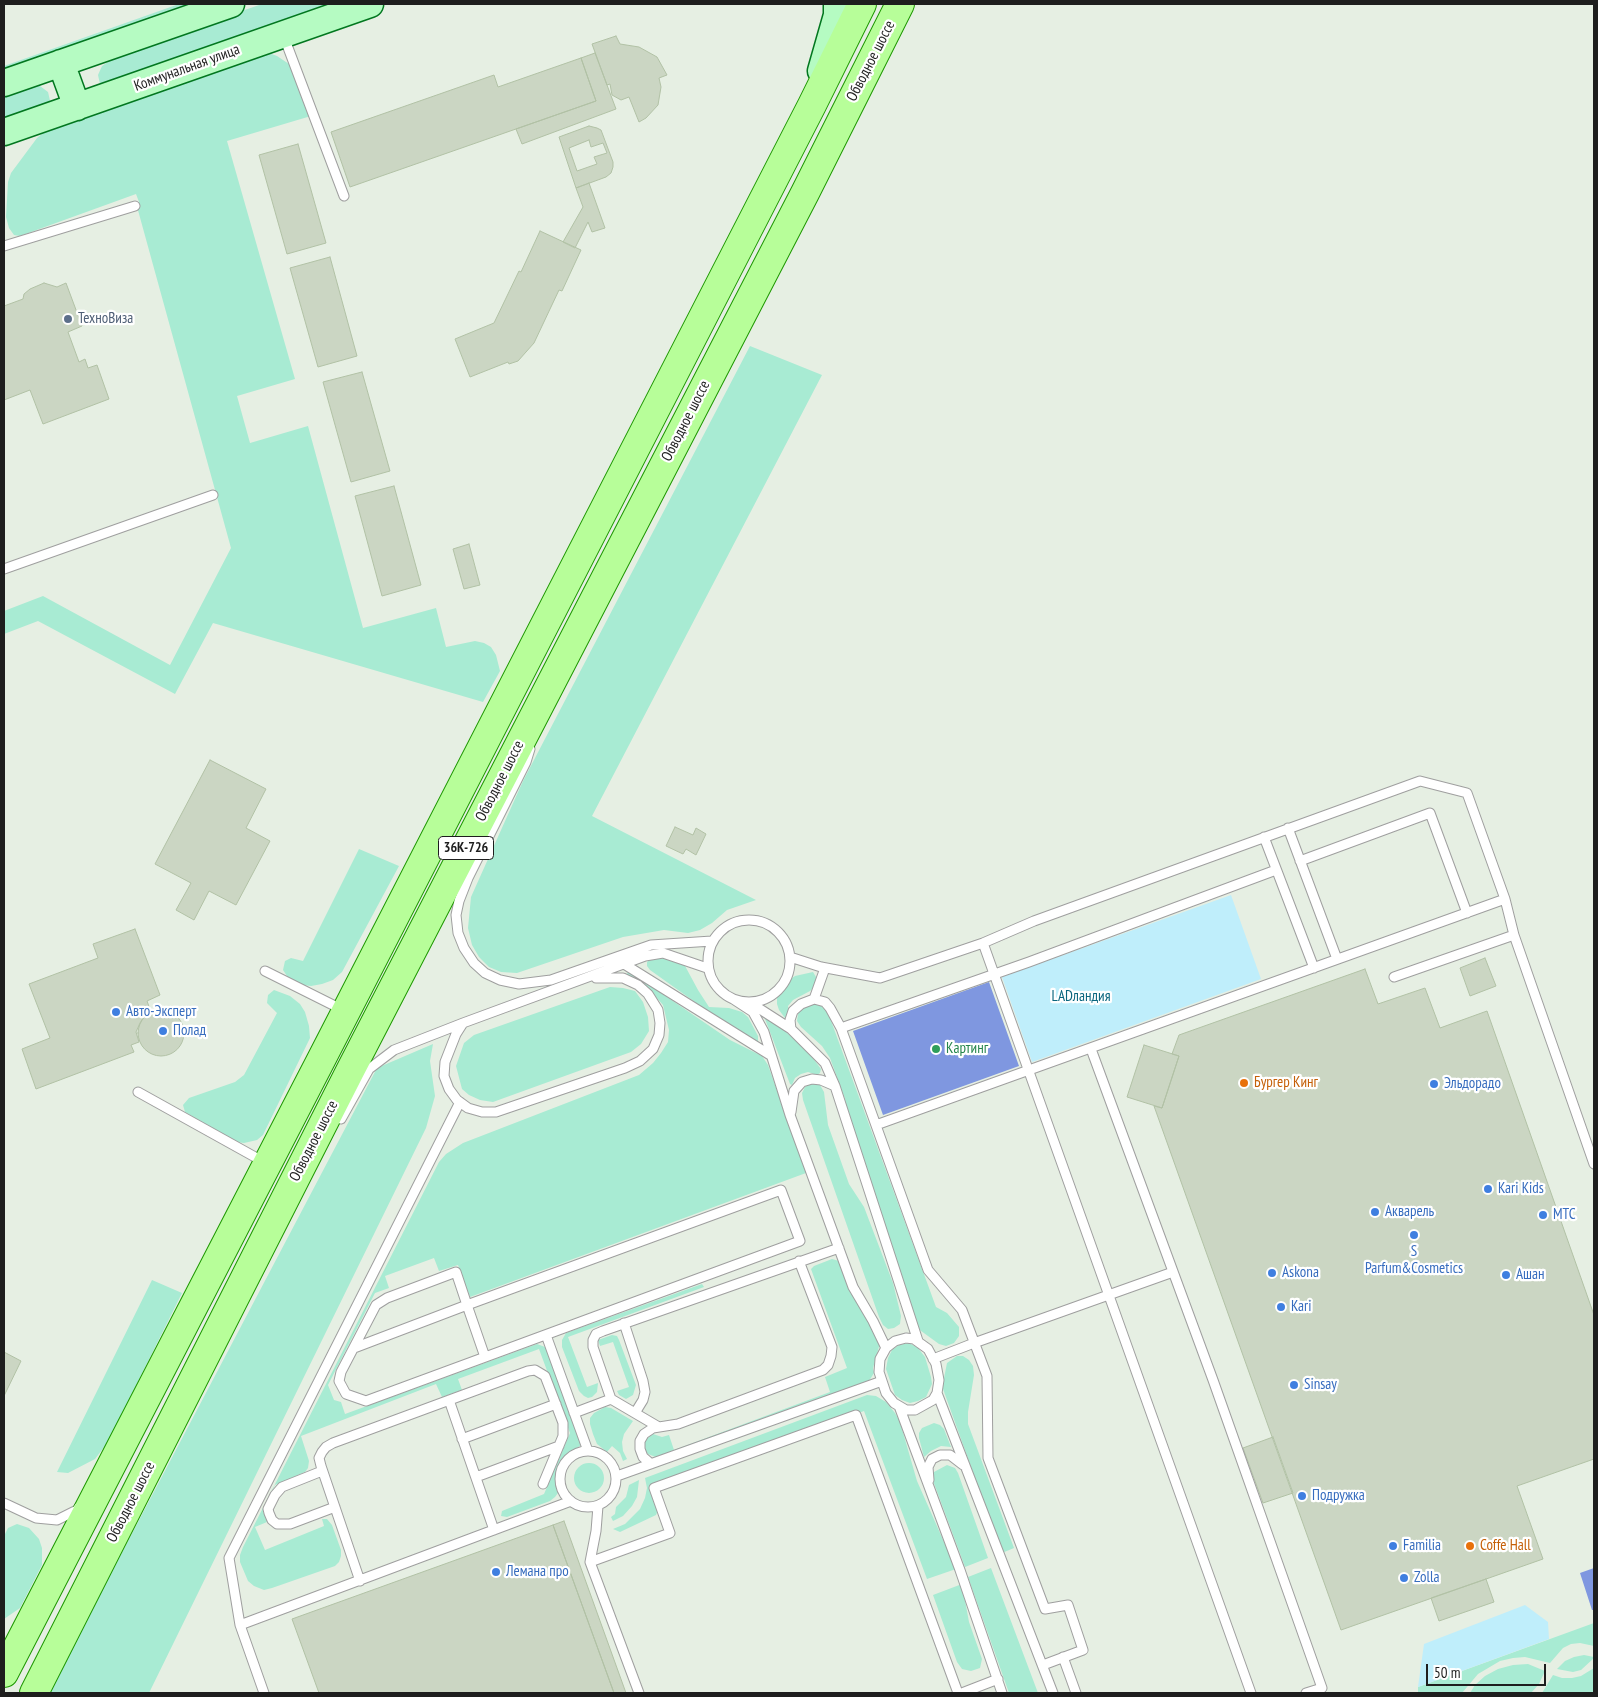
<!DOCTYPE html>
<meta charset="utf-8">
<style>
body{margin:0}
#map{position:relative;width:1598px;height:1697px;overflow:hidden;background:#e6efe3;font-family:"PT Sans Narrow",sans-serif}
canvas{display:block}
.frame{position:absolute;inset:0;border:5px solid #1e1e1e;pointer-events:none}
.scale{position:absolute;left:1426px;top:1664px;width:120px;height:22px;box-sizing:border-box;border:2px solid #1e1e1e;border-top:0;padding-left:6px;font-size:15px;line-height:18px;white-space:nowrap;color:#1e1e1e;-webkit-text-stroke:4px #fff;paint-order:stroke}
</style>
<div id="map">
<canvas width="1598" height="1697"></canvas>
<div class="frame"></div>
<div class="scale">50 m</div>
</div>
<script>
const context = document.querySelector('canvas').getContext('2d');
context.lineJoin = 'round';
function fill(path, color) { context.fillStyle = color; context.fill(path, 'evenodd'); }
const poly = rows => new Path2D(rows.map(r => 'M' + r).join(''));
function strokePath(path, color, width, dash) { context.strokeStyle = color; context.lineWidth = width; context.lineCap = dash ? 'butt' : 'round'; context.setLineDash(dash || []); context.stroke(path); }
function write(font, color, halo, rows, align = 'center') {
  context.font = font + ' "PT Sans Narrow",sans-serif'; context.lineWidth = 4.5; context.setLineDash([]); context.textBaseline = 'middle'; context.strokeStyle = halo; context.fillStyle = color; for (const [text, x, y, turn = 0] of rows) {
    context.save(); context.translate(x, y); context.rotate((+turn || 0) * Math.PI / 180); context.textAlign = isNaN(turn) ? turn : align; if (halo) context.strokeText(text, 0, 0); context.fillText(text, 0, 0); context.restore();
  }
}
const grass = poly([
 [179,4,215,4,4,79,4,66],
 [262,4,354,4,103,87,100,84,98,75,102,66,121,53],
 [269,53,277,56,289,64,295,73,311,116,227,141,295,379,237,396,250,443,308,426,363,628,436,608,446,647,475,641,484,643,491,647,496,655,500,671,483,702,213,623,175,694,38,621,4,634,4,611,43,596,170,665,231,548,136,203,139,202,136,194,20,236,14,235,9,228,6,217,8,182,11,173,37,138,43,133],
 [35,86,40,86,48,92,51,105,4,129,4,97],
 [750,346,822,375,592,816,756,900,727,910,712,923,700,930,688,933,664,930,623,937,517,973,501,972,489,967,479,957,472,945,468,928,471,897,523,781],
 [359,849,399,866,342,972,333,980,322,984,311,986,302,985,289,979,283,970,285,961,291,958,303,961],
 [658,957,672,958,684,964,698,990,709,1007,729,1008,742,1012,748,1017,758,1036,758,1042,756,1043,751,1042,650,970,647,966,647,962,651,959],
 [629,971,730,1040,762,1056,768,1065,806,1173,470,1297,458,1265,439,1271,434,1258,385,1276,389,1288,375,1293,328,1385,334,1400,341,1402,345,1414,537,1344,545,1347,549,1352,582,1443,581,1445,569,1454,563,1461,558,1475,558,1493,555,1497,550,1501,507,1517,501,1516,502,1511,544,1494,570,1433,539,1349,458,1379,462,1390,442,1397,436,1384,301,1436,309,1461,308,1468,305,1472,275,1485,263,1511,267,1522,255,1527,265,1550,324,1526,322,1519,327,1519,332,1525,341,1550,341,1556,339,1562,335,1566,272,1588,264,1590,254,1586,248,1581,240,1562,240,1555,243,1547,439,1162,446,1154,463,1143,639,1075,653,1063,661,1053,668,1042,669,1030,663,1005,646,986,628,976,626,975],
 [813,972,816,977,817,985,810,991,793,1000,788,1006,789,1014,785,1018,779,1010,777,1004,777,996,788,981,795,976],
 [610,987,623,988,635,991,643,1002,648,1017,649,1031,641,1044,631,1052,493,1102,480,1100,469,1095,462,1089,456,1066,464,1043,474,1035],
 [274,990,290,996,300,1004,305,1012,309,1026,310,1038,263,1135,257,1140,244,1143,237,1142,185,1112,183,1105,189,1098,235,1082,244,1075,277,1013,267,1003,268,995],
 [814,1004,821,1006,826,1010,830,1018,936,1307,947,1313,959,1327,959,1336,954,1343,946,1346,939,1344,917,1328,848,1120,845,1099,830,1058,822,1046,801,1027,797,1021,798,1014,801,1008],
 [765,1019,769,1019,773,1021,807,1050,821,1069,820,1073,817,1075,808,1072,801,1074,795,1078,792,1085,790,1084],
 [433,1044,430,1061,435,1096,426,1128,149,1693,48,1693,377,1068],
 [815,1083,820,1085,824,1092,828,1125,849,1184,864,1207,893,1283,901,1316,900,1324,894,1328,888,1329,883,1325,879,1317,803,1100,802,1093,805,1087,809,1084],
 [832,1259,839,1261,851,1292,875,1329,880,1343,873,1368,874,1373,869,1381,658,1458,648,1454,646,1452,644,1443,646,1439,653,1434,662,1437,669,1435,674,1450,830,1392,825,1377,847,1368,811,1269,814,1266],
 [152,1280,182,1293,108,1442,95,1459,68,1473,57,1472],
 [702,1284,704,1287,568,1337,587,1387,598,1383,597,1392,592,1397,588,1398,584,1396,579,1391,562,1347,562,1340,566,1333],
 [612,1335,617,1336,619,1340,636,1385,633,1395,626,1399,619,1395,617,1391,629,1387,613,1342,600,1346,598,1340],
 [909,1343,918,1348,925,1357,931,1377,932,1384,926,1397,918,1401,910,1403,902,1400,895,1395,886,1369,888,1358,892,1350,899,1345],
 [957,1356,963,1356,969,1360,973,1366,974,1375,968,1412,968,1424,1014,1548,1002,1553,943,1389,943,1383,947,1363],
 [867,1395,876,1396,886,1402,895,1413,900,1422,917,1481,956,1569,927,1579,864,1411,652,1487,659,1508,656,1515,620,1532,613,1529,625,1524,640,1509,645,1498,647,1488,645,1478],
 [605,1407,611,1408,633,1421,624,1434,622,1442,623,1451,627,1459,623,1461,620,1453,612,1446,607,1452,597,1444,593,1434,590,1424,590,1418,594,1413],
 [934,1423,940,1425,944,1429,951,1447,941,1446,931,1451,924,1457,919,1438,919,1433,922,1428],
 '574 1478a15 15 0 1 1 30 0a15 15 0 1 1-30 0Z',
 [947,1465,955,1468,958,1473,988,1558,965,1567,932,1478,934,1472],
 [639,1480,637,1497,632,1506,623,1516,613,1521,611,1517,615,1514,616,1507,626,1497,629,1485],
 [17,1524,29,1528,39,1539,42,1548,42,1565,20,1608,4,1619,4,1536,8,1528],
 [991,1568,1038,1693,1009,1693,968,1577],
 [962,1584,969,1622,982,1659,980,1668,971,1671,962,1669,957,1662,933,1595],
 [1594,1623,1594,1646,1580,1643,1571,1644,1563,1648,1550,1663,1525,1657,1513,1658,1500,1661,1478,1674,1462,1693,1418,1693,1418,1687],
 [1584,1655,1594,1657,1594,1658,1581,1670,1573,1672,1557,1669,1565,1661,1574,1657],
 [1528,1664,1545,1671,1539,1684,1531,1693,1470,1693,1475,1685,1485,1676,1498,1669,1513,1665],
 [1594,1668,1594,1693,1542,1693,1553,1675,1562,1678,1572,1678,1581,1676]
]);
const park = poly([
 [1231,895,1261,979,1032,1062,1002,977],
 [1525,1605,1548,1622,1549,1639,1418,1687,1424,1644]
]);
const pitch = poly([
 [989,982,1019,1066,883,1115,853,1031],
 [1594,1568,1594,1610,1592,1610,1580,1573]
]);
const building = poly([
 [616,36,620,44,639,47,657,57,667,75,659,78,661,87,658,105,646,118,639,122,629,97,621,100,612,95,610,84,607,85,592,44,616,36],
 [595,53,616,109,522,144,516,129,596,101,581,58,595,53],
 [581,58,596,101,350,187,331,132,494,75,498,87,581,58],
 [589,126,597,128,601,130,613,162,613,167,611,173,606,177,576,188,559,137,589,126],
 [589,140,591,147,603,143,607,153,594,157,597,164,577,171,569,148,589,140],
 [298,144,326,243,287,254,259,155,298,144],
 [589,183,605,228,592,232,588,222,575,248,563,242,583,207,576,188,589,183],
 [540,231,581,250,562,291,559,290,534,343,518,361,509,364,508,362,470,377,455,339,494,323,519,271,521,272,540,231],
 [330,257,357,356,318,367,290,268,330,257],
 [44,283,57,287,66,283,82,326,68,332,79,362,85,359,88,368,97,365,109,399,43,424,30,390,4,400,4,306,23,299,24,294,30,289,44,283],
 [362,372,390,471,351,482,323,382,362,372],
 [394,486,421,585,382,596,355,496,394,486],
 [469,544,480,585,464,589,453,549,469,544],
 [210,760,266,789,246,828,270,841,236,905,209,891,194,920,176,910,191,883,155,864,210,760],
 [675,827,693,835,696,828,706,834,696,855,686,849,683,854,666,846,675,827],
 [135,929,160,995,147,1001,151,1012,145,1015,140,1023,136,1032,139,1042,131,1045,134,1052,36,1089,22,1049,50,1038,29,984,98,958,93,944,135,929],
 [1485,958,1496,986,1470,996,1460,968,1485,958],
 [1365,969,1378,1004,1425,988,1440,1028,1487,1011,1594,1315,1594,1459,1517,1486,1543,1559,1341,1630,1154,1106,1162,1108,1179,1056,1172,1054,1179,1035,1365,969],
 '138 1033a23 23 0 1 1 46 0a23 23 0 1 1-46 0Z',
 [1144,1045,1179,1056,1162,1108,1127,1097,1144,1045],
 [4,1352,21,1361,4,1396,4,1352],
 [1273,1437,1293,1493,1263,1503,1243,1448,1273,1437],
 [564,1521,626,1693,614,1693,553,1525,564,1521],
 [553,1525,614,1693,319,1693,292,1619,553,1525],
 [1486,1579,1494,1602,1439,1621,1431,1598,1486,1579]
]);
const service = poly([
 [284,37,344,196],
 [4,246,135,206],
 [4,569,213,495],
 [530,749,526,762,468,878,459,901,456,915,458,933,464,948,474,963,485,973,500,980,519,984,551,980,651,945,712,941],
 [1288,828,1337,959],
 [1264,837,1314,968],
 [1300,861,1430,813,1467,913],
 '708 961a41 41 0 1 1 82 0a41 41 0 1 1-82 0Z',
 [983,943,1251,1693],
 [790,957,821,967,880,978,983,943,1034,921,1420,781,1467,793,1505,899,1514,935,1594,1164],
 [624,964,770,1055],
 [265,971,343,1010],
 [1394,977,1514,935],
 [733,999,753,1012,764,1032,790,1115,853,1287,873,1321,886,1348],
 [814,999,825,968],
 [749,1002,791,1029,825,1063,835,1086,918,1341],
 [463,1023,456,1034,445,1062,444,1076,449,1089,457,1100,468,1108,482,1112,496,1112,625,1068,640,1061,653,1049,659,1035,660,1023,658,1010,648,994,638,985,623,978,596,978],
 [841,1028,1029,962,1276,870],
 [791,1029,790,1020,793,1011,801,1004,814,999,825,1002,830,1008,841,1028,928,1270,962,1310,987,1376,988,1458,1045,1609,1068,1605,1083,1650,1043,1665],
 [1091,1049,1213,1380,1322,1688,1306,1693],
 [138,1092,264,1162],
 [791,1112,794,1091,802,1082,812,1079,821,1080,835,1086],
 [341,1119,369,1069,394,1050,463,1023,645,956,663,953,707,968],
 [876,1125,1505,899],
 [624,1323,643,1381,645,1392,643,1400,635,1413],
 [546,1335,588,1451],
 [906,1338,914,1339,928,1349,936,1364,939,1380,937,1393,933,1400,915,1410,906,1410,894,1403,886,1393,879,1372,880,1359,886,1348,895,1341,906,1338],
 [354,1348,467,1305,781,1190,800,1241,366,1401,346,1394,339,1381,341,1372,376,1305,387,1298,456,1272,467,1305,485,1357],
 [933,1359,974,1343,1173,1272],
 [937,1393,1053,1693],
 [611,1399,593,1347,593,1340,596,1334,603,1331,839,1248],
 [449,1400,494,1530],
 [899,1406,960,1570,1002,1693],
 [574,1413,611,1399,657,1426],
 [462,1439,556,1404],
 '560 1479a28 28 0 1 1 56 0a28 28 0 1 1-56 0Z',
 [651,1464,643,1457,640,1449,640,1441,644,1434,653,1428,678,1424,823,1370,828,1365,831,1356,832,1347,799,1261],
 [322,1471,282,1487,275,1495,268,1509,269,1513,272,1520,277,1524,290,1524,335,1507],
 [617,1476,882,1381],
 [476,1477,559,1446],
 [929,1480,928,1467,932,1459,940,1455,950,1455,963,1465],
 [4,1503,36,1518,57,1520,77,1510,79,1507],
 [598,1506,596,1531,590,1562,639,1693],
 [590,1562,670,1533,654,1488,856,1415,958,1693],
 [360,1581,321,1466,319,1458,322,1452,326,1447,333,1443,528,1371,535,1370,545,1376,563,1423,563,1436,543,1484],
 [240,1625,229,1558,460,1102],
 [1063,1657,1076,1693],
 [264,1693,240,1625,571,1501],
 [962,1693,998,1679]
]);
const secondary = poly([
 [61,63,77,107],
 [821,71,837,15,837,4],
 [4,83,231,4],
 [4,132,370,4]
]);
const primary = poly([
 [4,1673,322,1058,812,105,862,4],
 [34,1693,350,1071,805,193,900,4]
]);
const markers = [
 [68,319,5,"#5c6f8a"],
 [116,1012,5,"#3f7fe0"],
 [163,1031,5,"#3f7fe0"],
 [936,1049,5,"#2e9e5b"],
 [1244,1083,5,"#e8710a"],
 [1434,1084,5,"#3f7fe0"],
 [1488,1189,5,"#3f7fe0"],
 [1375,1212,5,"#3f7fe0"],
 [1543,1215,5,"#3f7fe0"],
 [1414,1235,5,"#3f7fe0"],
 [1272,1273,5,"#3f7fe0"],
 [1506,1275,5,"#3f7fe0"],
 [1281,1307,5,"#3f7fe0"],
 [1294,1385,5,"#3f7fe0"],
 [1302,1496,5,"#3f7fe0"],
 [1393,1546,5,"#3f7fe0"],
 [1470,1546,5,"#e8710a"],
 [496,1572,5,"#3f7fe0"],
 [1404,1578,5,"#3f7fe0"]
];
const shields = [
 [466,848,55]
];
const shieldNames = [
 ["36К-726",466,848]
];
const streetNames = [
 ["Обводное шоссе",871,61,-63],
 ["Коммунальная улица",187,68,-20],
 ["Обводное шоссе",686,421,-63],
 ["Обводное шоссе",500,781,-63],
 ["Обводное шоссе",314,1141,-63],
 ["Обводное шоссе",131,1502,-63]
];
const serviceNames = [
 ["ТехноВиза",78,319]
];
const parkNames = [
 ["LADландия",1081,997]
];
const shopNames = [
 ["Авто-Эксперт",126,1012],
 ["Полад",173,1031],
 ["Эльдорадо",1444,1084],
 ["Kari Kids",1498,1189],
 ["Акварель",1385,1212],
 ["МТС",1553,1215],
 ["S",1414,1252,"center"],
 ["Parfum&Cosmetics",1414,1269,"center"],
 ["Askona",1282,1273],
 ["Ашан",1516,1275],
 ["Kari",1291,1307],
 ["Sinsay",1304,1385],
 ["Подружка",1312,1496],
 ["Familia",1403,1546],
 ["Лемана про",506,1572],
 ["Zolla",1414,1578]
];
const leisureNames = [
 ["Картинг",946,1049]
];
const foodNames = [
 ["Бургер Кинг",1254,1083],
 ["Coffe Hall",1480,1546]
];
fill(grass, '#a8ebd3');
fill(park, '#bfeefb');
fill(pitch, '#7f97e0');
fill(building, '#cbd6c3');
strokePath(building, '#b1c1a5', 1);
strokePath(service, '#9f9f9f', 11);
strokePath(secondary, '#02771f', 29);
strokePath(primary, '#1d9700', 30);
strokePath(service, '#fff', 9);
strokePath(secondary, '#b5fbc2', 26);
strokePath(primary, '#b7fe99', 28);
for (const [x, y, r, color] of markers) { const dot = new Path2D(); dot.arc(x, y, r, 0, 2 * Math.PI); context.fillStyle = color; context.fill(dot); strokePath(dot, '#fff', 2); }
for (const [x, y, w] of shields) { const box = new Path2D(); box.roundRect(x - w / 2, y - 11.5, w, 23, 4); context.fillStyle = '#fff'; context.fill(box); strokePath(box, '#1e1e1e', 1); }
write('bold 14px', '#1e1e1e', null, shieldNames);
write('15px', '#1e1e1e', '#fff', streetNames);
write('15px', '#4e5e75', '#fff', serviceNames, 'left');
write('15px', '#09657e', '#fff', parkNames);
write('15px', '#366cbe', '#fff', shopNames, 'left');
write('15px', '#27864d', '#fff', leisureNames, 'left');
write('15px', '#c56008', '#fff', foodNames, 'left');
</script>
